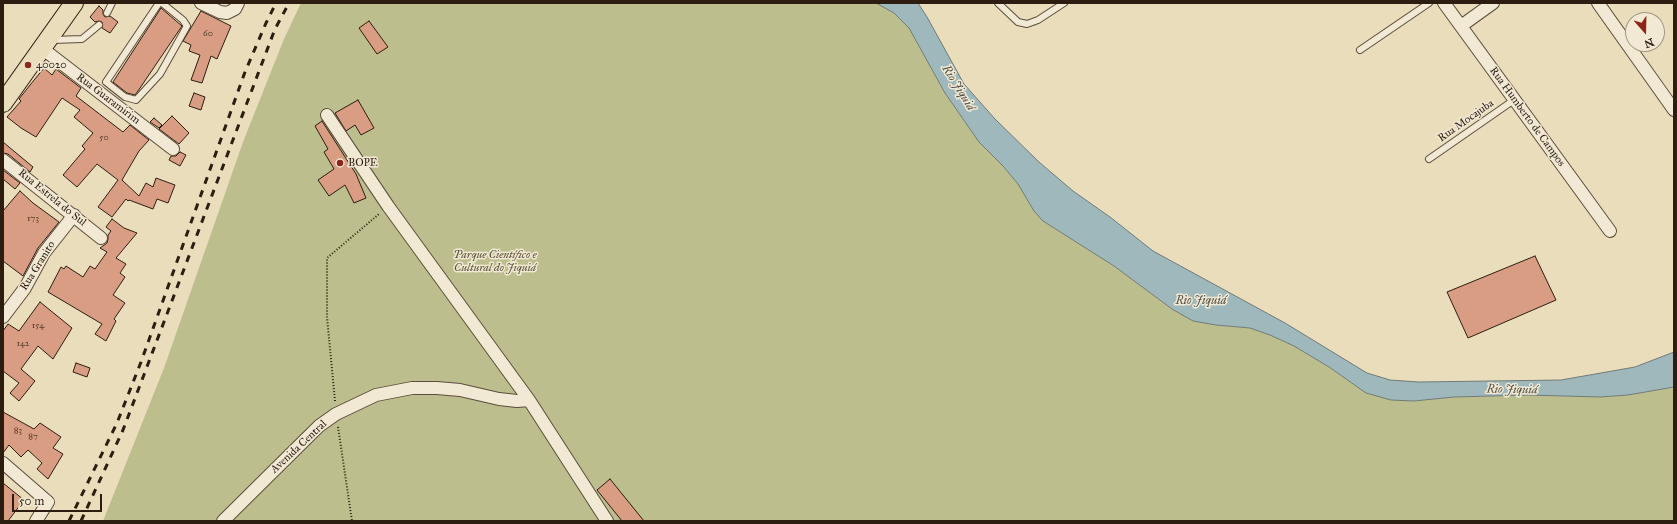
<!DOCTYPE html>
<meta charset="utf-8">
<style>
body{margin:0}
#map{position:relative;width:1677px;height:524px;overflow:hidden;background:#eaddbc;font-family:"IM FELL Great Primer",serif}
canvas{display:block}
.frame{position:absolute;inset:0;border:4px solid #2d1d11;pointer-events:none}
.north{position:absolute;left:1625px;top:12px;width:40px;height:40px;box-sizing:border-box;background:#f1e9d3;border:1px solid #a39785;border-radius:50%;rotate:160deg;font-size:11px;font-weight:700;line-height:16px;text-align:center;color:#2d1d11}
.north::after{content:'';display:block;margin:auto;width:14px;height:18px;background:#8f2418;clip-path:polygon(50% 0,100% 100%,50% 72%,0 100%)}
.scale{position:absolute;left:12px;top:494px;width:90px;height:18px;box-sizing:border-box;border:2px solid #2d1d11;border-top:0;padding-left:5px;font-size:12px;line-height:14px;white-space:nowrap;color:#2d1d11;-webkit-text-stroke:3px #f1e9d3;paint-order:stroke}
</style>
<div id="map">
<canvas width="1677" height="524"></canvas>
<div class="frame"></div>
<div class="north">N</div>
<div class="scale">50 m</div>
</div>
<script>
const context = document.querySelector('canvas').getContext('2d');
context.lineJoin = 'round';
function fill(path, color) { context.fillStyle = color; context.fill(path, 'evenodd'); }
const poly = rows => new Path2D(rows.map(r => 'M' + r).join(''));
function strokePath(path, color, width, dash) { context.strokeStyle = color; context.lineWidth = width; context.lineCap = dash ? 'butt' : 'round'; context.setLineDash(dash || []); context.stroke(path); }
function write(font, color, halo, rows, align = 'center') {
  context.font = font + ' "IM FELL Great Primer",serif'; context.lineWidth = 3; context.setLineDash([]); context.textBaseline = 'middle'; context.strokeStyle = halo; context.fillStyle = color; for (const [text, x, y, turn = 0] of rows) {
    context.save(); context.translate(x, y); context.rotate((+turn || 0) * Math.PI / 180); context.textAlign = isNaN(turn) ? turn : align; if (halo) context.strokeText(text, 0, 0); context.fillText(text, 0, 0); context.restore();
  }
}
const green = poly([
 [301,3,876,3,894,13,909,28,945,93,979,142,1003,166,1018,184,1034,211,1043,221,1114,266,1172,309,1193,321,1216,325,1250,328,1270,335,1294,346,1329,367,1366,393,1414,401,1454,397,1528,395,1600,397,1628,395,1674,387,1674,521,103,521,164,368,243,142,284,39]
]);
const water = poly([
 [876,3,918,3,927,17,964,84,995,119,1039,162,1073,191,1110,217,1153,251,1285,323,1367,373,1390,380,1419,382,1561,380,1635,367,1674,352,1674,387,1628,395,1600,397,1528,395,1454,397,1414,401,1391,400,1366,393,1329,367,1294,346,1270,335,1250,328,1216,325,1193,321,1172,309,1114,266,1043,221,1034,211,1018,184,1003,166,979,142,945,93,909,28,894,13,876,3]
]);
const building = poly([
 [99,6,103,10,103,14,105,17,110,16,118,22,110,33,102,28,102,22,99,21,95,22,90,17,99,6],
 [161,8,182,26,138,91,135,95,127,93,113,82,161,8],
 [201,11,231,26,217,59,211,56,202,83,191,80,200,55,189,51,191,45,183,41,201,11],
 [369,21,388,47,377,54,359,28,369,21],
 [44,68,52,75,56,69,81,88,76,96,123,132,130,125,149,140,139,151,122,180,139,196,146,183,153,187,156,178,175,185,168,203,157,199,153,209,129,200,128,201,126,199,112,217,98,207,118,180,97,164,77,187,63,175,85,149,82,146,93,133,74,117,80,110,62,98,36,137,21,128,7,117,21,101,19,99,30,85,44,68],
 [194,93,205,97,201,110,189,106,194,93],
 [358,100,374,128,361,135,355,125,346,131,335,113,358,100],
 [172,116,189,133,179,144,159,129,172,116],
 [154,118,162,125,159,128,150,122,154,118],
 [322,121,356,174,366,198,354,203,345,185,329,196,318,180,334,169,324,152,328,149,315,126,322,121],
 [3,142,33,167,30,172,8,154,3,153,3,142],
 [180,152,186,155,180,166,169,160,171,156,176,156,180,152],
 [3,170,20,183,15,189,3,179,3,170],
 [20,191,33,203,59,222,38,248,23,276,3,261,3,211,20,191],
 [112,219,124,228,137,233,116,258,126,264,120,273,125,277,113,295,125,303,114,319,116,321,106,341,95,334,102,324,48,292,61,267,64,269,66,266,83,277,90,266,95,269,107,252,100,248,107,243,108,239,108,235,111,231,106,227,112,219],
 [1535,256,1556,300,1468,338,1447,292,1535,256],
 [40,302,72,328,53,359,38,346,21,369,35,381,19,401,10,393,19,383,3,371,3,331,8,324,19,331,40,302],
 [76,363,90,368,87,377,73,372,76,363],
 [3,412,34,429,40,423,61,437,53,448,63,454,48,479,37,469,42,463,28,450,21,457,9,445,3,453,3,412],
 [610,479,644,521,622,521,597,490,610,479],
 [3,483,24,500,8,521,3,521,3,483]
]);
const path = poly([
 [335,401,327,317,327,258,379,214],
 [338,427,352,521]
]);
const lane = poly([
 [159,3,106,82,125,97,136,100,160,74,187,26,183,20,162,3],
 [998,3,1018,22,1027,24,1038,20,1064,3],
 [107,13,112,3],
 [52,40,82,39,99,25],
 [1360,50,1429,3],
 [1429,159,1514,100]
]);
const street = poly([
 [201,3,220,12,227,13,235,9,238,3],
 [1444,3,1610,231],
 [1598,3,1674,110],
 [1461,26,1493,3],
 [43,49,173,149],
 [327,115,388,206,529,400,607,521],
 [3,160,101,238],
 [3,317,25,288,44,253,74,215],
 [3,463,48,502,36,521],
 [223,521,319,426,336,414,376,395,412,388,437,388,460,390,499,399,517,401,529,400]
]);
const primary = poly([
 [3,103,74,3]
]);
const rail = poly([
 [69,521,117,423,141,362,245,72,266,23,276,3],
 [81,521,123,430,275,29,289,3]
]);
const markers = [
 [28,65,4,"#8f2418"],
 [340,163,4,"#8f2418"]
];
const numberNames = [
 ["60",208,34],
 ["50",104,138],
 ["173",33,219],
 ["154",38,326],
 ["142",23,344],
 ["83",18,431],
 ["87",33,437]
];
const poiNames = [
 ["40020",36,65],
 ["BOPE",348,163]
];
const streetNames = [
 ["Rua Guaramirim",108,99,37],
 ["Rua Humberto de Campos",1527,117,54],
 ["Rua Mocajuba",1466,121,-35],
 ["Rua Estrela do Sul",52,198,39],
 ["Rua Granito",38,266,-58],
 ["Avenida Central",299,447,-43]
];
const parkNames = [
 ["Parque Científico e",495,255],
 ["Cultural do Jiquiá",495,268]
];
const waterNames = [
 ["Rio Jiquiá",958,88,58],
 ["Rio Jiquiá",1201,301],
 ["Rio Jiquiá",1512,390,1]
];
fill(green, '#bcbf8d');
fill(water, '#9eb8bc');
strokePath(water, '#717a78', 1);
fill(building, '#d89d82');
strokePath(building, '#2d1d11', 1);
strokePath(lane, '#5c4d3c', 8);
strokePath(street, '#5c4d3c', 14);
strokePath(primary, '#2d1d11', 20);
strokePath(path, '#2d1d11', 2, [1, 2]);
strokePath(lane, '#f1e9d3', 6);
strokePath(street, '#f1e9d3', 12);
strokePath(primary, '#eaddbc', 18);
strokePath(rail, '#2d1d11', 3, [7, 7]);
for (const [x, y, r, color] of markers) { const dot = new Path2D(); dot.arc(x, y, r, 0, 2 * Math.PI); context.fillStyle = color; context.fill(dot); strokePath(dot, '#f1e9d3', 1.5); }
write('9px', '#583d2d', null, numberNames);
write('11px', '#2d1d11', '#f1e9d3', poiNames, 'left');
write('11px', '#2d1d11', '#f1e9d3', streetNames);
write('italic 11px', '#584e36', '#f1e9d3', parkNames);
write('italic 12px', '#4f4c44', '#f1e9d3', waterNames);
</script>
